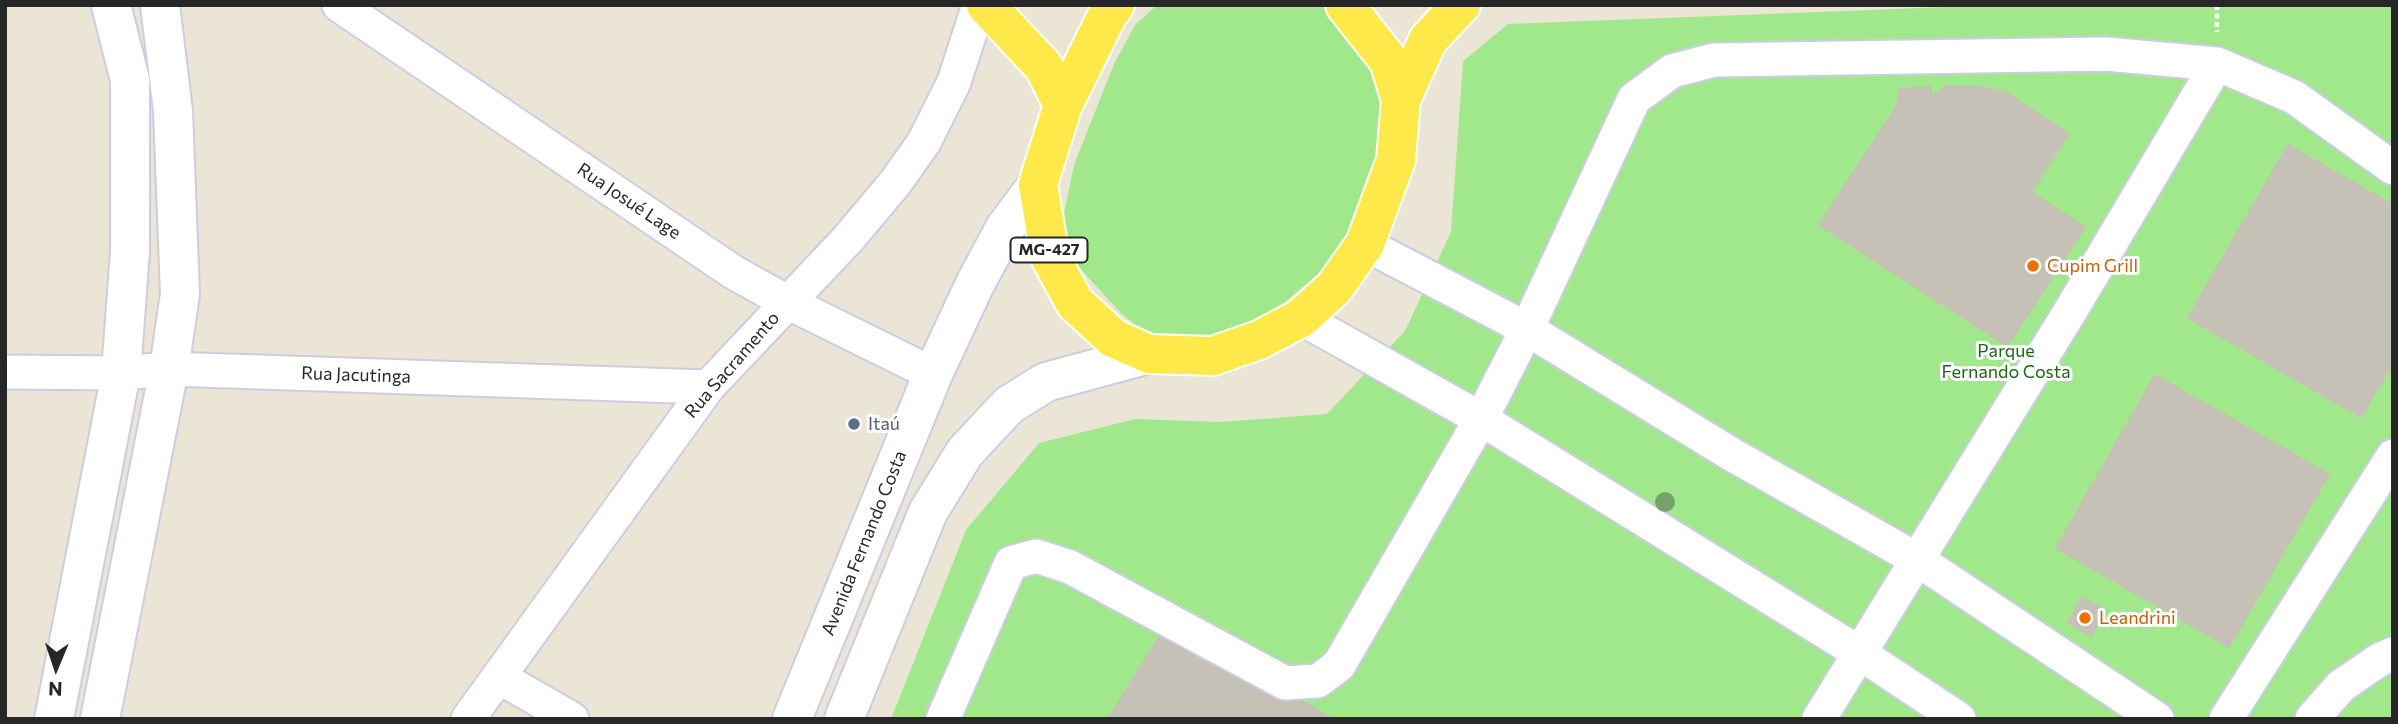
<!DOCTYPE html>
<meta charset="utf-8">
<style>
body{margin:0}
#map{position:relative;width:2398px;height:724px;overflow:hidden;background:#ebe5d6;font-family:Commissioner,sans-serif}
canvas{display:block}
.frame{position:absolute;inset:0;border:7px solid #272727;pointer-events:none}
.north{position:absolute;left:21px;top:633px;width:70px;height:70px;-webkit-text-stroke:5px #fff;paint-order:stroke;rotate:182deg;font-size:19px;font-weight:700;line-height:28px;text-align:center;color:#272727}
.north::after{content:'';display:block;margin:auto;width:24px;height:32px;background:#272727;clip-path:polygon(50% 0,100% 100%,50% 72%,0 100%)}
</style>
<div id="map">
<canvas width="2398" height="724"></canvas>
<div class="frame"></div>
<div class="north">N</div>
</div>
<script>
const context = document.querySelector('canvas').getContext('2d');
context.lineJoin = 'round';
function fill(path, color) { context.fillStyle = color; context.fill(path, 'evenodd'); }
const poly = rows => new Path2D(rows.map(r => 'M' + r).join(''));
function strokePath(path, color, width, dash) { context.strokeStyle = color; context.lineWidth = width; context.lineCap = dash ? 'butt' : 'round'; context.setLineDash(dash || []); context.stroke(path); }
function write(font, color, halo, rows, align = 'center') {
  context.font = font + ' Commissioner,sans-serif'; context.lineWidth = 6; context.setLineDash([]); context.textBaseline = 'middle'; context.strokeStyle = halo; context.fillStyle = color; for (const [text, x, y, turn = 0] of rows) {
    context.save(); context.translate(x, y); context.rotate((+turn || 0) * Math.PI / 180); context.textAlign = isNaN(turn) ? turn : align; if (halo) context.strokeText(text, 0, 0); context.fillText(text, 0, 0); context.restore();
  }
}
const green = poly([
 [1157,5,1322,5,1337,15,1382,85,1381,184,1336,259,1253,329,1224,342,1146,334,1121,313,1072,260,1062,224,1074,165,1114,64,1135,25],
 [1999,5,2393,5,2393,719,891,719,966,530,1039,443,1135,419,1221,422,1327,414,1405,331,1451,232,1463,61,1508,24]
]);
const building = poly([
 [1946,86,1976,86,2005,92,2069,134,2031,192,2085,227,2007,346,1819,225,1897,106,1900,89,1931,87,1931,98,1946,86],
 [2288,145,2393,205,2393,363,2361,417,2188,318,2288,145],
 [2155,375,2329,474,2229,647,2056,548,2155,375],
 [2082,597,2105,610,2092,636,2068,623,2082,597],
 [1168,623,1333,719,1108,719,1168,623]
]);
const path = poly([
 [2217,5,2217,32]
]);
const minor = poly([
 [339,5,733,272,787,302,933,374],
 [1365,244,1527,329,1731,454,1918,560,2157,719],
 [1301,318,1481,419,1861,654,1959,719],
 [5,372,121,373,169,369,708,387],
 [499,677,572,719],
 [468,719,708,387,847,240,895,183,924,142,954,82,979,5],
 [943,719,1011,563,1036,556,1070,567,1285,683,1318,681,1339,665,1481,419,1527,329,1634,99,1672,71,1714,60,2106,54,2217,64,2294,97,2393,168],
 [1819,719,2071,310,2217,64],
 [2226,719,2393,456],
 [2312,719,2341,686,2379,660,2393,654]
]);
const secondary = poly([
 [54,719,121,373,130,251,130,80,111,5],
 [100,719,169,369,180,294,173,111,160,5],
 [792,719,933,374,975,284,1005,228,1038,184],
 [844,719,928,512,965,452,1009,405,1046,382,1149,354]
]);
const primary = poly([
 [986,5,1044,67,1063,105],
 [1115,5,1108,14,1063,105,1038,184,1050,257,1075,303,1113,338,1149,354,1213,356,1259,340,1301,318,1334,288,1365,244,1396,160,1401,100,1389,61,1345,5],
 [1401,100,1428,40,1461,5]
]);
const trees = [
 [1665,502]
];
const markers = [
 [2033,266,7,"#e8710a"],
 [854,424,7,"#5c6f8a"],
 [2085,618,7,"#e8710a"]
];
const shields = [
 [1049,250,77]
];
const shieldNames = [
 ["MG-427",1049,250]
];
const streetNames = [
 ["Rua Josué Lage",629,201,34],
 ["Rua Sacramento",732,365,-49],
 ["Rua Jacutinga",356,375,2],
 ["Avenida Fernando Costa",864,543,-68]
];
const foodNames = [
 ["Cupim Grill",2047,266],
 ["Leandrini",2099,618]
];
const parkNames = [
 ["Parque",2006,351],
 ["Fernando Costa",2006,372]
];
const serviceNames = [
 ["Itaú",868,424]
];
fill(green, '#a1e88d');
fill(building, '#c6c1b7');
strokePath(building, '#c6c1b0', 2);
strokePath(minor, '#cccde2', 37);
strokePath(secondary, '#cccde2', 42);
strokePath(primary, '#fff', 42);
strokePath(path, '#fff', 4.5, [5, 3.5]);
strokePath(minor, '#fff', 33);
strokePath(secondary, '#fff', 38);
strokePath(primary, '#fde94a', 38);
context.fillStyle = '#78a06b';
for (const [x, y] of trees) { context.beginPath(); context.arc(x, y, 10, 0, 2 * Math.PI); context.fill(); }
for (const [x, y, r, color] of markers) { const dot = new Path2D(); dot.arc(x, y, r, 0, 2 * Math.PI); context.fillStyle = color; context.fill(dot); strokePath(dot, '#fff', 2.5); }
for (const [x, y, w] of shields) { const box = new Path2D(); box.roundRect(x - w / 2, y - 12.5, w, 25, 5); context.fillStyle = '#fff'; context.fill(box); strokePath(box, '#272727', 2); }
write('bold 16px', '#272727', null, shieldNames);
write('18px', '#272727', '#fff', streetNames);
write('18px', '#c56008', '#fff', foodNames, 'left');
write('18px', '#1a6813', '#fff', parkNames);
write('18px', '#4e5e75', '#fff', serviceNames, 'left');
</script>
